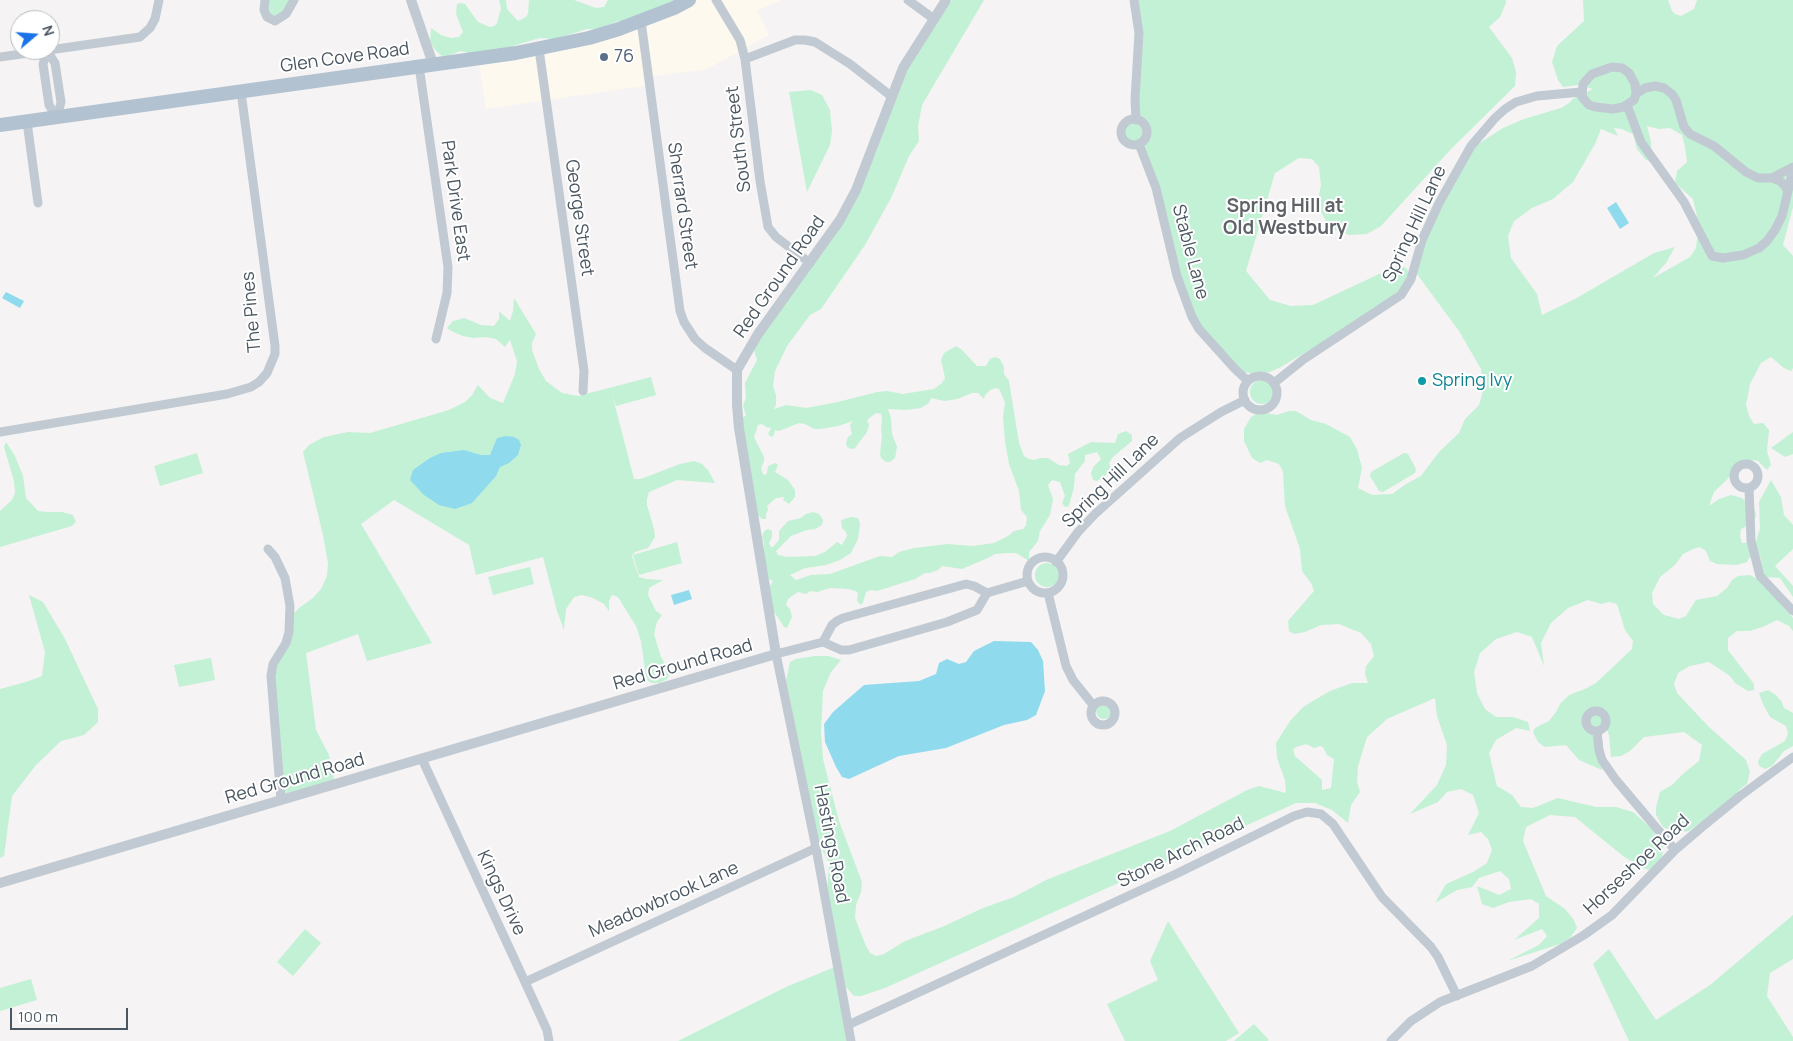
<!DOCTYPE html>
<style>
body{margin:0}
#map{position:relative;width:1793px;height:1041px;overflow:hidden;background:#f5f3f3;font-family:Manrope,sans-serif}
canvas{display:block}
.north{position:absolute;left:10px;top:10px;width:50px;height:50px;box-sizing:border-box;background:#fff;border:1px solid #b7bbc0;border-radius:50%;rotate:72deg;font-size:14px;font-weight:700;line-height:20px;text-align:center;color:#4a5661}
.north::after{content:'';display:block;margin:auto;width:18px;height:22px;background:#1a73e8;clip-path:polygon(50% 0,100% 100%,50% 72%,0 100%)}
.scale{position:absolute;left:10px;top:1008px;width:118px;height:22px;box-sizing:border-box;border:2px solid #4a5661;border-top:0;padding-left:6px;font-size:15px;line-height:18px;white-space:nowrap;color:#4a5661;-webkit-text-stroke:4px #fff;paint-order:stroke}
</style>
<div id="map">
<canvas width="1793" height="1041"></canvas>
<div class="north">N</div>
<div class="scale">100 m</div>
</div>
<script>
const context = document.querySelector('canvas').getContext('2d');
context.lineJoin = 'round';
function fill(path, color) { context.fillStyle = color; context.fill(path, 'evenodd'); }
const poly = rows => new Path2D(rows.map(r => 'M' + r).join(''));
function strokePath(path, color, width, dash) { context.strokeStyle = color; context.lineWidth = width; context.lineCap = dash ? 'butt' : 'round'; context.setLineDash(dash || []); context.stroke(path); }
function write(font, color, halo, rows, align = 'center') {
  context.font = font + ' Manrope,sans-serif'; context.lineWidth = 4; context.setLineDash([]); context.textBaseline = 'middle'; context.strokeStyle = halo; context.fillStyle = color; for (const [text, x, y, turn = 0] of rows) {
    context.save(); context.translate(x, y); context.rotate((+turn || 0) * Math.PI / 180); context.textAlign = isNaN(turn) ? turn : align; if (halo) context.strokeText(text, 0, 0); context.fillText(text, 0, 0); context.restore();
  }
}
const commercial = poly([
 [689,0,781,0,757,10,769,35,707,69,649,77,650,85,486,109,478,58,559,45]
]);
const green = poly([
 [265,0,294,0,286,14,270,20],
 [499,0,506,0,507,9,518,21,526,17,528,14,529,0,574,0,596,8,604,7,608,0,689,0,627,23,618,21,599,29,587,29,555,39,540,38,513,46,505,51,474,54,460,51,448,56,442,56,436,51,430,42,431,28,441,35,451,38,459,37,463,32,456,14,457,4,461,3,465,4,478,22,490,27,494,26,497,23,501,8],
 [952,0,984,0,922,105,918,126,919,141,909,156,891,198,865,245,821,309,810,315,787,346,775,371,773,386,776,395,776,405,774,409,786,405,806,408,838,402,877,392,887,391,903,394,934,389,942,383,945,378,941,360,944,353,956,346,961,349,977,366,986,366,990,359,995,357,1000,359,1004,367,1004,374,1009,381,1019,443,1024,456,1029,459,1034,460,1041,458,1048,458,1059,465,1067,466,1070,463,1068,454,1091,442,1115,443,1118,434,1126,431,1132,435,1132,441,1113,457,1109,463,1111,469,1105,476,1097,481,1093,480,1091,473,1094,466,1101,459,1097,452,1085,455,1085,461,1075,474,1074,487,1069,506,1065,507,1062,503,1065,496,1060,482,1052,480,1048,485,1053,499,1050,515,1040,531,1038,541,1029,552,1029,561,1016,553,1008,553,995,554,990,557,962,569,942,566,938,570,930,573,925,573,915,579,877,591,871,590,866,592,863,603,861,605,857,601,858,593,855,591,848,589,830,588,817,592,810,591,806,594,798,592,788,599,786,605,790,609,792,617,787,628,784,627,773,610,769,588,773,581,767,578,764,553,764,543,762,537,764,531,768,529,772,531,772,537,769,543,771,547,773,547,779,540,779,531,788,521,801,518,806,514,813,512,819,514,823,520,822,525,815,529,807,530,791,536,776,551,778,555,787,557,815,556,825,552,837,542,842,545,847,536,846,532,842,528,841,520,851,517,858,518,860,524,858,539,851,553,840,560,826,565,805,568,790,575,796,580,811,575,830,574,880,556,892,557,899,552,914,548,948,544,973,546,994,543,1008,536,1014,531,1023,529,1026,525,1027,517,1021,510,1019,491,1009,464,1005,441,1003,417,1005,402,999,389,996,388,990,390,985,395,984,399,978,393,972,393,957,399,944,401,931,398,929,403,921,408,906,410,888,409,891,418,892,434,897,447,895,458,890,462,886,462,881,458,880,454,882,435,881,430,882,418,881,414,876,413,867,420,869,425,867,432,855,448,851,449,847,447,846,443,848,437,852,434,850,425,853,421,838,426,821,429,814,429,805,424,799,423,779,431,775,430,774,435,771,437,768,434,771,428,766,427,762,424,758,425,754,437,764,457,764,461,761,468,763,474,765,475,767,473,768,466,775,463,778,465,775,472,788,480,795,490,795,497,789,504,783,500,784,497,776,498,767,506,768,510,766,514,766,519,762,519,758,515,740,418,746,416,743,405,746,398,745,383,757,360,753,347,842,221,851,210,855,199,877,150,901,82,913,58],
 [1134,0,1506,0,1506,3,1500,17,1489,27,1512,58,1516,72,1515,86,1452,148,1381,226,1367,234,1349,235,1330,228,1317,205,1321,185,1319,167,1312,159,1299,158,1275,173,1246,271,1270,300,1291,306,1313,305,1394,267,1404,267,1407,269,1411,279,1388,304,1279,368,1270,372,1255,374,1244,372,1195,324,1141,143,1146,136,1147,131,1145,126,1139,121],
 [1583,0,1668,0,1672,11,1675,14,1681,16,1694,9,1697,0,1793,0,1793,207,1783,245,1793,256,1793,368,1791,371,1784,368,1771,357,1761,363,1750,384,1746,405,1749,416,1754,424,1763,423,1769,430,1767,451,1771,465,1767,470,1758,461,1754,460,1740,467,1714,492,1709,506,1719,499,1731,495,1742,498,1755,510,1756,515,1754,522,1741,529,1740,536,1742,543,1756,542,1760,528,1759,502,1771,480,1781,497,1784,515,1793,525,1793,549,1775,566,1793,586,1793,597,1780,578,1764,577,1760,556,1750,557,1747,562,1737,565,1717,564,1710,561,1706,551,1700,547,1693,549,1683,554,1675,565,1660,577,1652,593,1653,604,1664,615,1679,619,1686,616,1696,600,1717,596,1727,588,1732,580,1738,576,1750,575,1761,581,1793,618,1793,631,1789,626,1777,620,1765,626,1750,631,1737,631,1728,638,1728,650,1754,684,1754,690,1748,691,1735,683,1730,676,1709,662,1690,666,1678,673,1674,684,1677,693,1709,727,1746,760,1750,772,1747,784,1740,789,1737,795,1689,831,1676,833,1663,827,1656,815,1656,808,1660,792,1672,785,1684,773,1699,761,1702,745,1684,732,1644,737,1630,751,1621,756,1611,757,1609,735,1605,726,1601,733,1604,755,1602,770,1579,760,1566,745,1545,747,1538,742,1533,732,1535,728,1549,721,1556,712,1560,704,1569,695,1585,689,1596,683,1632,649,1633,641,1625,630,1617,604,1609,602,1601,604,1588,600,1568,608,1551,623,1541,643,1544,666,1532,637,1517,632,1496,639,1480,653,1474,672,1477,693,1485,709,1496,717,1513,717,1528,722,1530,731,1516,728,1496,740,1489,753,1497,786,1512,795,1521,807,1533,808,1558,798,1596,807,1616,807,1633,812,1651,828,1663,847,1662,860,1651,870,1642,868,1623,856,1575,817,1550,815,1526,827,1523,841,1546,896,1565,909,1574,920,1577,928,1570,938,1560,944,1507,961,1539,945,1547,936,1542,929,1514,940,1539,918,1539,904,1531,899,1509,902,1493,908,1482,904,1477,886,1499,895,1511,889,1509,879,1500,871,1479,878,1472,887,1457,890,1435,903,1446,884,1473,872,1487,863,1492,850,1488,839,1481,832,1468,835,1479,813,1473,795,1461,789,1447,792,1438,802,1410,814,1437,785,1446,765,1447,745,1437,716,1435,698,1387,719,1367,737,1358,766,1357,782,1360,792,1351,805,1348,823,1332,810,1315,803,1296,803,885,988,861,996,854,996,846,987,827,895,829,863,820,846,816,830,786,681,790,662,796,659,815,656,828,656,841,660,831,672,823,691,821,731,823,759,839,821,862,882,861,892,856,905,855,918,866,946,870,953,876,956,884,954,905,941,942,927,983,908,1014,897,1046,880,1170,831,1247,790,1259,786,1286,793,1285,780,1277,758,1276,743,1290,721,1303,707,1330,691,1352,683,1368,683,1365,674,1366,666,1374,656,1371,644,1361,633,1339,624,1321,625,1305,632,1294,634,1289,631,1288,621,1314,591,1311,583,1302,571,1300,549,1285,506,1283,472,1279,464,1267,460,1260,463,1252,458,1244,441,1244,429,1251,417,1260,412,1277,415,1289,411,1296,411,1311,420,1326,424,1350,437,1357,449,1362,468,1358,488,1372,495,1392,494,1406,484,1421,476,1439,452,1459,433,1465,419,1479,405,1483,391,1481,369,1459,331,1414,270,1422,240,1475,146,1503,128,1524,119,1561,108,1569,103,1574,98,1593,89,1579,85,1563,87,1558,80,1552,62,1557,46,1584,21],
 [1647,126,1659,129,1670,128,1682,135,1685,147,1687,162,1677,171,1675,183,1693,199,1699,225,1696,248,1690,257,1653,278,1666,263,1675,247,1654,253,1575,299,1542,315,1537,294,1511,258,1508,236,1514,221,1532,208,1553,199,1573,182,1595,144,1601,129,1618,136,1614,128,1622,129,1633,134,1637,149,1645,159,1652,163,1651,142],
 [1306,744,1314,748,1320,746,1323,747,1327,755,1334,759,1331,788,1322,790,1322,780,1295,756,1293,750,1296,747],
 [811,90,822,95,830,110,832,131,830,145,807,192,789,92],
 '1124 133a10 10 0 1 1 20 0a10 10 0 1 1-20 0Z',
 [514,298,536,334,532,343,532,350,539,369,546,381,562,393,578,396,651,377,656,395,616,406,612,394,634,479,641,479,680,464,694,461,702,464,708,470,715,483,677,480,649,492,647,499,647,505,654,529,655,537,648,548,635,552,632,556,639,577,646,579,663,580,649,588,648,595,656,611,662,615,657,622,654,634,661,657,667,667,669,675,667,679,660,683,652,683,648,681,646,676,641,641,636,626,618,597,612,595,609,601,609,611,604,604,593,598,582,595,574,597,566,609,564,630,557,611,543,557,476,575,469,545,394,500,361,524,432,643,367,661,358,634,306,653,316,730,329,755,335,784,281,800,271,683,283,649,290,618,299,608,313,598,321,589,327,576,328,563,323,535,303,452,309,445,324,437,348,432,370,433,449,410,465,402,472,395,478,385,490,398,503,403,515,374,517,361,510,340,505,347,496,339,486,337,473,338,463,336,453,332,447,328,453,321,464,318,481,325,494,326,499,319,499,311,510,321,513,311],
 '1250 392a12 12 0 1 1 24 0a12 12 0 1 1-24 0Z',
 [1793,432,1793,454,1785,457,1771,448],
 [6,442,15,456,23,476,26,498,38,511,47,512,62,512,73,515,76,522,72,526,0,547,0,511,12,500,15,493,14,481,4,447],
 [197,453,203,473,160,486,154,466],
 [1404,453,1408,454,1416,469,1415,473,1383,492,1379,491,1370,476,1371,472],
 [677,542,682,563,639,575,633,555],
 '1035 575a12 12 0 1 1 24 0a12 12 0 1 1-24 0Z',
 [530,567,534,584,493,595,488,577],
 [29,595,43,602,65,639,98,709,98,722,84,735,61,741,36,765,12,796,4,856,0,858,0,689,26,682,42,676,45,652],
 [211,658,215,680,179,687,174,665],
 [1768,690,1776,695,1782,702,1784,708,1793,713,1793,746,1784,751,1772,766,1765,769,1759,766,1758,761,1762,754,1785,741,1788,734,1786,726,1770,717,1762,702,1759,693],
 '1096 711a8 8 0 1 1 16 0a8 8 0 1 1-16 0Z',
 [1793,915,1793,959,1770,973,1767,996,1793,1037,1793,1041,1629,1041,1593,964,1609,949,1656,1020,1710,985],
 [1168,921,1239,1033,1226,1041,1125,1041,1107,1004,1158,980,1150,961],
 [305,929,321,943,293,976,277,962],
 [837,966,851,1041,678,1041,786,987],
 [31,979,37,1000,0,1011,0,988],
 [1254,1024,1269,1040,1267,1041,1234,1041]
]);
const water = poly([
 [1616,202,1629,223,1620,229,1607,208],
 [6,292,24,301,20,308,2,298],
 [506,436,514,437,519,440,521,445,518,455,509,463,500,467,496,476,472,503,455,509,439,505,424,495,410,480,413,470,430,458,441,453,464,450,481,455,490,455,497,438],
 [689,590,692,599,674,605,671,595],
 [994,641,1031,642,1038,650,1043,661,1045,691,1036,715,1027,720,1004,725,946,748,899,756,849,779,842,777,836,767,825,742,824,724,833,712,864,685,919,681,936,674,939,663,947,659,959,664,966,662,974,651]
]);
const minor = poly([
 [265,0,264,10,267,17,275,21,286,14,294,0],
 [716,0,740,40,745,59,760,181,768,227,776,237,810,263],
 [908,0,934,19],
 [1134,0,1139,33,1135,99,1136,120],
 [641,21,680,311,684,322,695,339,705,348,737,370],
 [539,49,584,371,583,391],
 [47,51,55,63,61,102,57,118,49,105,43,64,47,51],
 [0,57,140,37,150,28,155,19,159,0],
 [745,59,795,40,805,40,815,42,850,64,891,96],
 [419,66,448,267,447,293,436,339],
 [1612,67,1622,68,1629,73,1635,84,1636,94,1634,100,1623,107,1613,109,1596,107,1589,105,1582,97,1583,84,1592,74,1612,67],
 [1627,105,1641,142,1684,202,1712,256,1723,258,1743,255,1759,248,1767,241,1775,230,1782,216,1788,191,1785,186,1780,181,1772,178,1758,178,1746,172,1714,146,1690,134,1684,127,1676,100,1672,94,1664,88,1655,86,1645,88,1636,94],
 '1121 132a13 13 0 1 1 26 0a13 13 0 1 1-26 0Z',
 [27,122,38,203],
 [1139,144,1156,188,1177,276,1192,317,1199,329,1235,369,1248,381],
 [1772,178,1793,167],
 [1788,191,1793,170],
 '1243 393a17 17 0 1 1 34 0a17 17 0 1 1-34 0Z',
 [1274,383,1304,359,1401,295,1411,279,1422,240,1439,203,1471,146,1495,118,1505,109,1516,102,1537,96,1581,92],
 [0,432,227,394,251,387,259,382,267,373,275,354,275,346,241,92],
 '1734 476a12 12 0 1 1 24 0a12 12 0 1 1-24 0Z',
 [1749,488,1751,541,1760,576,1793,611],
 [268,549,275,557,285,578,290,606,289,632,286,643,273,664,271,676,281,800],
 '1027 575a18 18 0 1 1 36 0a18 18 0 1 1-36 0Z',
 [1056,562,1078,532,1095,514,1180,438,1221,412,1245,400],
 [1048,593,1066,666,1073,680,1093,705],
 [823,642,832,625,837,621,843,618,966,584,974,586,987,593,1028,581],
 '1091 713a12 12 0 1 1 24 0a12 12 0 1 1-24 0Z',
 '1586 721a10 10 0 1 1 20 0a10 10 0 1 1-20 0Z',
 [1597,732,1599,750,1602,760,1616,780,1675,850],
 [422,759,525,982,547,1030,549,1041],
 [525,982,816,848],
 [848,1025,1178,873,1294,816,1307,812,1321,814,1333,824,1382,897,1431,947,1438,957,1457,996],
 [851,1041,816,848,776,654,823,642,841,650,849,650,947,622,977,610,987,593],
 [1391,1041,1411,1021,1440,1002,1532,966,1584,935,1612,915,1675,850,1702,827,1740,796,1793,757]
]);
const tertiary = poly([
 [411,0,433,64],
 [0,883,776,654,739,428,737,405,737,370,758,334,840,220,856,190,903,68,946,0]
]);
const primary = poly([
 [0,125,516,53,589,38,619,29,674,8,689,0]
]);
const markers = [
 [604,57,5,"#5c6f8a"],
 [1422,381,5,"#0f9aa8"]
];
const serviceNames = [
 ["76",614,57]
];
const streetNames = [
 ["Glen Cove Road",345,58,-8],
 ["South Street",739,139,-97],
 ["Park Drive East",455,201,82],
 ["Sherrard Street",682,206,82],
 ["George Street",579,218,82],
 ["Spring Hill Lane",1415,224,-65],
 ["Stable Lane",1190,252,75],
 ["Red Ground Road",780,277,-55],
 ["The Pines",252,312,-95],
 ["Spring Hill Lane",1111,481,-44],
 ["Red Ground Road",683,665,-16],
 ["Red Ground Road",295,779,-16],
 ["Hastings Road",831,844,79],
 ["Stone Arch Road",1181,853,-26],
 ["Horseshoe Road",1637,865,-43],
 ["Kings Drive",501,893,65],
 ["Meadowbrook Lane",664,900,-24]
];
const cultureNames = [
 ["Spring Ivy",1432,381]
];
const neighbourhoodNames = [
 ["Spring Hill at",1285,207],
 ["Old Westbury",1285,229]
];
fill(commercial, '#fdf9ef');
fill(green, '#c3f1d5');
fill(water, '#90daee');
strokePath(minor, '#c1cad2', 9);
strokePath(tertiary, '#c1cad2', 10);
strokePath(primary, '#b3c2d1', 14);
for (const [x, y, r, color] of markers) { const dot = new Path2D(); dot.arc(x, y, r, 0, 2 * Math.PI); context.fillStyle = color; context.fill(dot); strokePath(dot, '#fff', 2); }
write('18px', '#4e5e75', '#fff', serviceNames, 'left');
write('18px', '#4a5661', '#fff', streetNames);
write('18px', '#0d838f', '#fff', cultureNames, 'left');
write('bold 19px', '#5f6368', '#fff', neighbourhoodNames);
</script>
